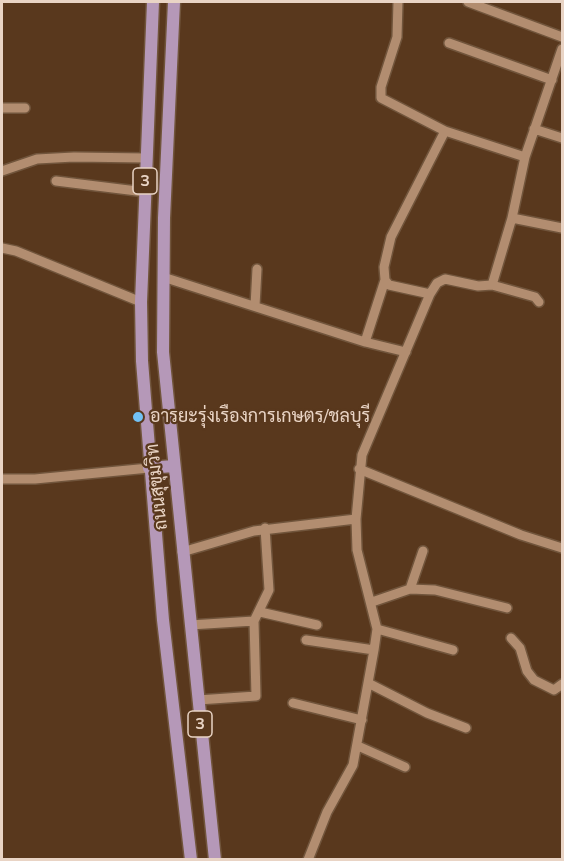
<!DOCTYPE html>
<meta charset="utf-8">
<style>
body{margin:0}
#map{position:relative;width:564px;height:861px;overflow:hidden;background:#59381d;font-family:Mulish,sans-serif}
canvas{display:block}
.frame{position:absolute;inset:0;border:3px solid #e9d4c5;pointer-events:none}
</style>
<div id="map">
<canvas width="564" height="861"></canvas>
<div class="frame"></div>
</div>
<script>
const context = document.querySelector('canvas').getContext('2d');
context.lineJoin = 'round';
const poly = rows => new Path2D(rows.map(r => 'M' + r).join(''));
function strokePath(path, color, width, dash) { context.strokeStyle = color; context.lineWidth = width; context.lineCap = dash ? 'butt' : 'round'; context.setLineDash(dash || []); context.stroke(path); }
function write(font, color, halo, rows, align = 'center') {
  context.font = font + ' Mulish,Sarabun,sans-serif'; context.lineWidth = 4.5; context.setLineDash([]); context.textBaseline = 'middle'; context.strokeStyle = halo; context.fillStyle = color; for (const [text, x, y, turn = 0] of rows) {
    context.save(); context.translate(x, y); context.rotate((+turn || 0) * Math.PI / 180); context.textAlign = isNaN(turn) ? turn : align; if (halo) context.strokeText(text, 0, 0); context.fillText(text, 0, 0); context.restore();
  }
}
const minor = poly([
 [398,2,397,37,381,87,381,98,445,131,525,157],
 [468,2,562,37],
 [449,43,552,80],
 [2,108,25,108],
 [534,129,562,138],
 [2,171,37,159,74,157,146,158],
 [56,181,145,192],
 [512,218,562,228],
 [2,248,16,251,141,302],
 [163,277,365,342,406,352],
 [492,285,535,297,539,302],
 [430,294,389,285,385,280,384,267,391,237,445,131],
 [255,306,257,269],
 [365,342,385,280],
 [359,469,521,535,562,548],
 [2,479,35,479,149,468],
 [182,552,254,531,356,519],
 [410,589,423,551],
 [372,602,410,589,435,590,507,608],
 [260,612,317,625],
 [190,625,254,621],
 [377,629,453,650],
 [511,638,520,648,527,671,534,680,554,690,562,684],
 [306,640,374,650],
 [370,684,427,713,466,728],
 [198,700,256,696,254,621,269,590,265,528],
 [293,703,362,720],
 [358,746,405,767],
 [308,860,327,812,353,765,374,650,377,629,357,550,356,519,362,455,430,294,437,283,445,279,478,286,492,285,512,218,525,157,562,49]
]);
const major = poly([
 [153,2,141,302,142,361,163,620,191,860],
 [174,2,164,218,163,352,215,860],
 [149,468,173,466]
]);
const markers = [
 [138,417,6,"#72c1f5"]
];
const shields = [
 [145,181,24],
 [200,724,24]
];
const shieldNames = [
 ["3",145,181],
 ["3",200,724]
];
const poiNames = [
 ["อารยะรุ่งเรืองการเกษตร/ชลบุรี",150,417]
];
const streetNames = [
 ["ถนนสุขุมวิท",157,487,-96]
];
strokePath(minor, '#71553c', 12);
strokePath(major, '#71553c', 15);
strokePath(minor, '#b28d70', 9);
strokePath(major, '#b598b8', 12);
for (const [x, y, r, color] of markers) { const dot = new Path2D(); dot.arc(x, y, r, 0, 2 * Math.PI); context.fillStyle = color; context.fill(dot); strokePath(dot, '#59381d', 2); }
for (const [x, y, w] of shields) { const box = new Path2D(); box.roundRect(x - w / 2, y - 13, w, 26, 4.5); context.fillStyle = '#59381d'; context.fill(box); strokePath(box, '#e9d4c5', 1.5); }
write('bold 16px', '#e9d4c5', null, shieldNames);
write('18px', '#e9d4c5', '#59381d', poiNames, 'left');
write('18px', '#e9d4c5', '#59381d', streetNames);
</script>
